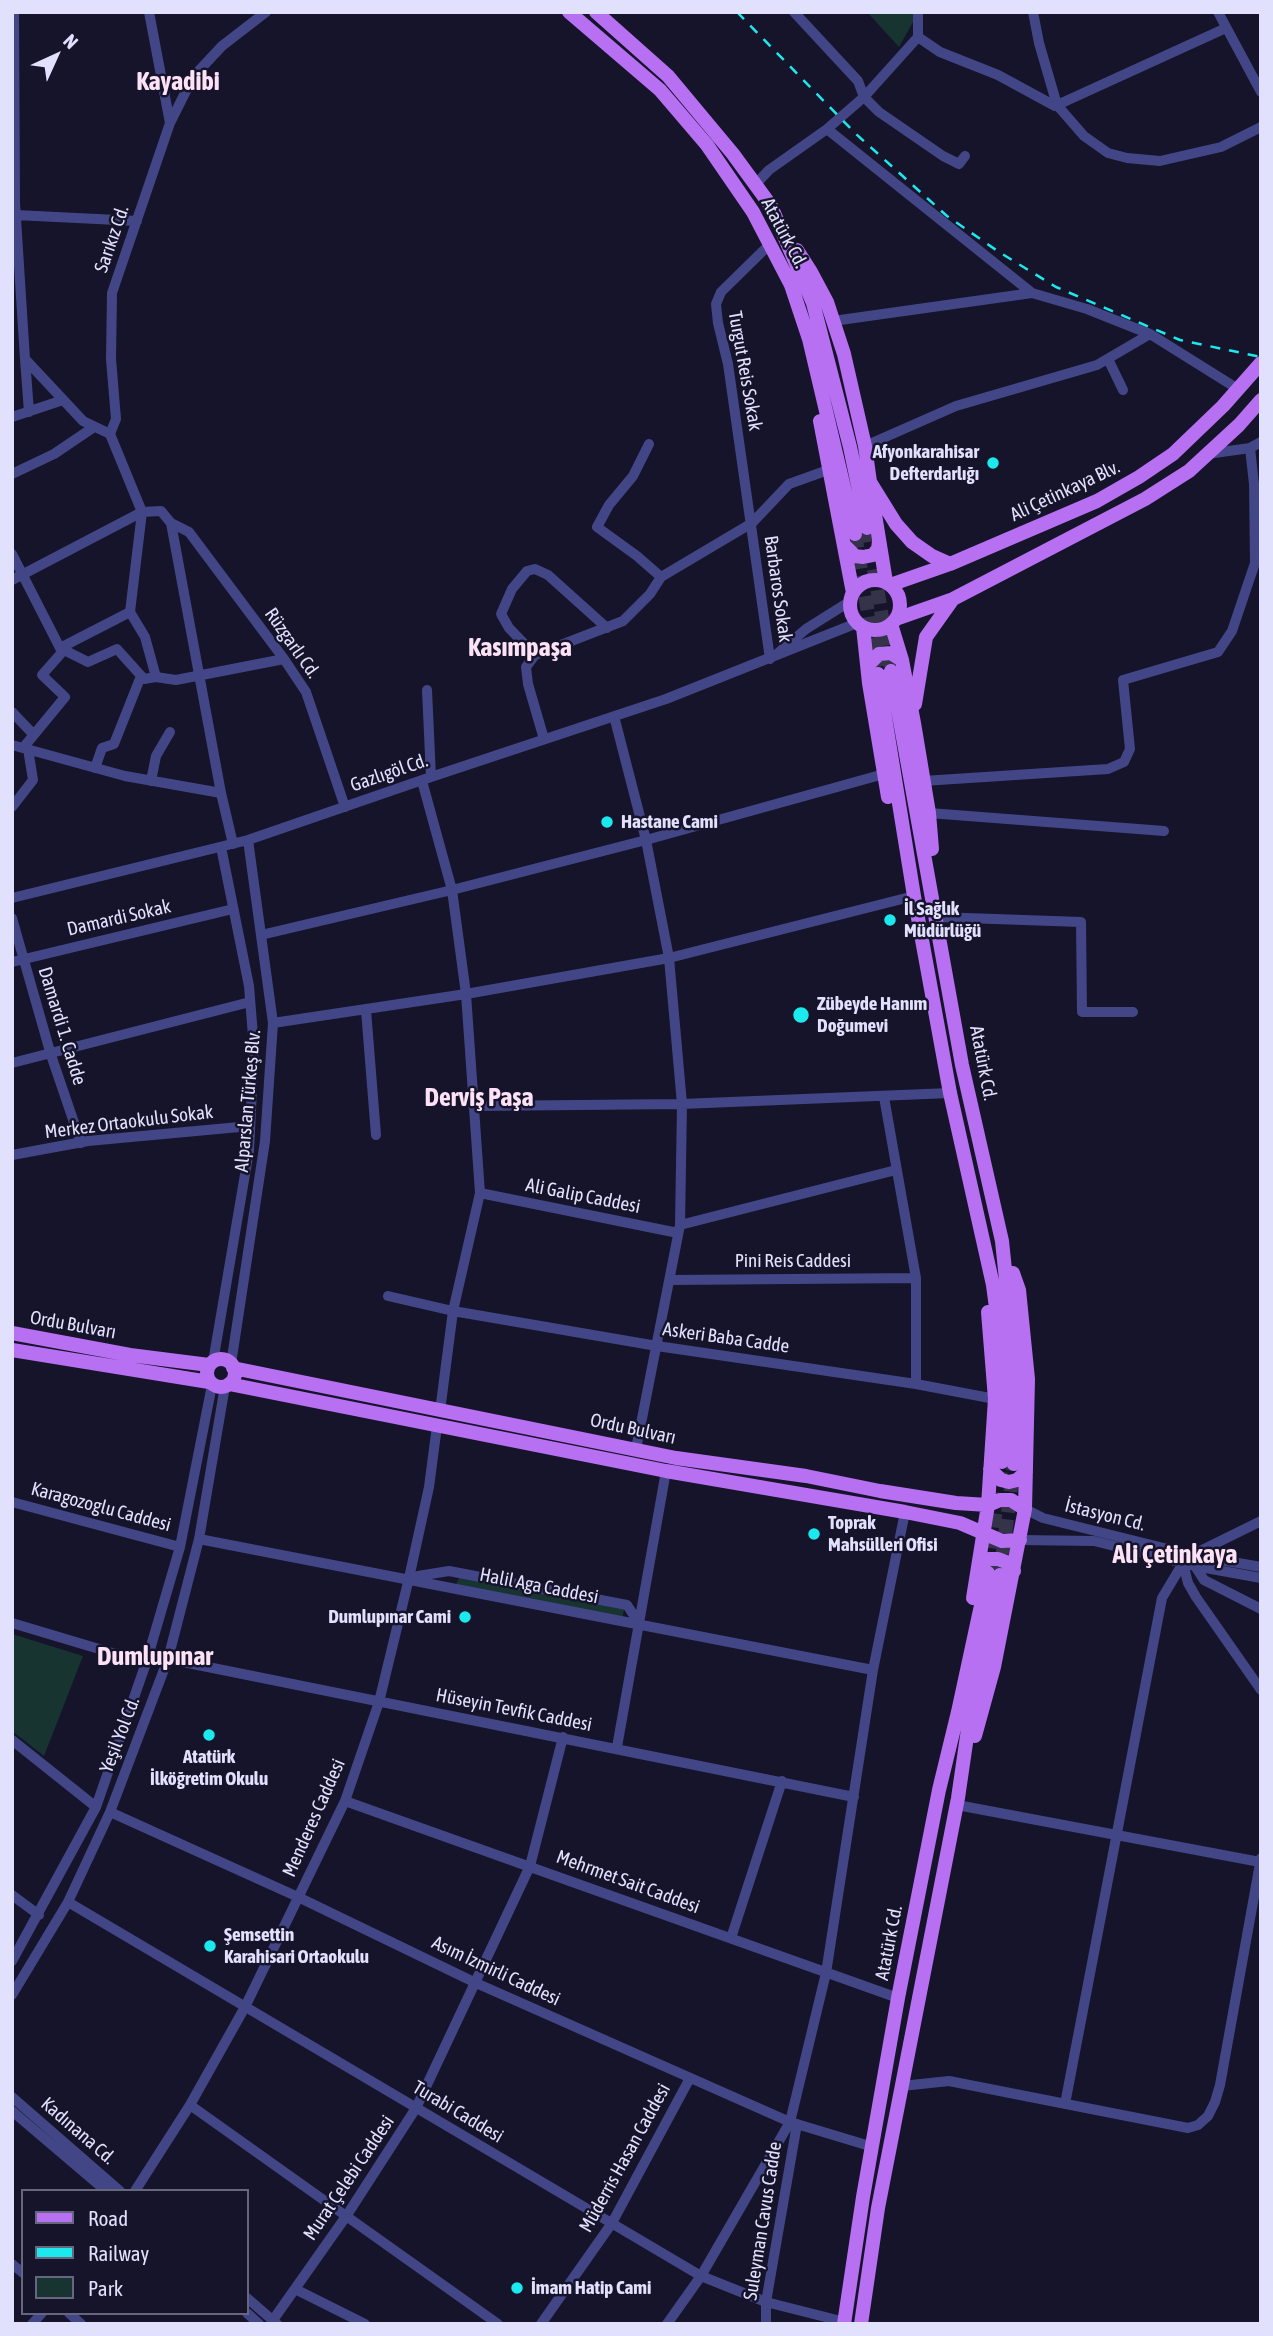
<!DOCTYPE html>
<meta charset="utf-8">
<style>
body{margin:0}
#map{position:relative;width:1273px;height:2336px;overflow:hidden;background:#16142b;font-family:"Asap Condensed",sans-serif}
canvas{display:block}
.frame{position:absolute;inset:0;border:14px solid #e1e0fd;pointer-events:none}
.legend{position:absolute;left:21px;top:2189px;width:228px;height:126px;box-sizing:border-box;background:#16142b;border:2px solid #67667f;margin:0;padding:9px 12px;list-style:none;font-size:21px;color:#e1e0fd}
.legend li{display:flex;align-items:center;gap:14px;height:35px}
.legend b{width:35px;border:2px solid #67667f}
.north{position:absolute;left:21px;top:21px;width:70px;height:70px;-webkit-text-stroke:5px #16142b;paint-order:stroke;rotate:45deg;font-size:19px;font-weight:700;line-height:28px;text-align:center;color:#e1e0fd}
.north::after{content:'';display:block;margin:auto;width:24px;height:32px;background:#e1e0fd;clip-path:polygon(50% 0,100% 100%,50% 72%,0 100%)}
</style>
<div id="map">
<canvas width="1273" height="2336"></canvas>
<div class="frame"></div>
<ul class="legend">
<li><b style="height:9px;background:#b870f3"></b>Road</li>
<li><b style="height:9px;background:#1ce9ed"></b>Railway</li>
<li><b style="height:19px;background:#173431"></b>Park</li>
</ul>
<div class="north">N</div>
</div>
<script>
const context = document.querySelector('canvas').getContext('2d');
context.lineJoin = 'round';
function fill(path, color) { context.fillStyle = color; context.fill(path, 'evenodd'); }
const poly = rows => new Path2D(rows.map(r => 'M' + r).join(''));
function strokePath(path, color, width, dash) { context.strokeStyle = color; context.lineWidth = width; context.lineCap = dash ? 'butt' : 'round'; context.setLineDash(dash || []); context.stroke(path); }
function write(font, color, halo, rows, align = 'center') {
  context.font = font + ' "Asap Condensed",sans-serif'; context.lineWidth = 5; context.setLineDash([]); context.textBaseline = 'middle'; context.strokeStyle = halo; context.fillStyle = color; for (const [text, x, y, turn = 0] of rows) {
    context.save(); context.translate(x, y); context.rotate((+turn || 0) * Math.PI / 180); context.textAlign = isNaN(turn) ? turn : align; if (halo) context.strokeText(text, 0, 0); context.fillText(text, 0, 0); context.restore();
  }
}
const green = poly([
 [867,12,913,12,913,22,899,47],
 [461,1573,625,1604,622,1620,455,1587],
 [12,1634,83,1656,44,1756,12,1731]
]);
const majorTunnel = poly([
 [867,528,891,671],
 [855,534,877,667],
 [988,1569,1002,1462],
 [1000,1575,1014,1464]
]);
const minor = poly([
 [14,12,15,203,25,359,83,421,110,434],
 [149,12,170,123],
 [918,12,918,37,864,97,879,112,943,156,959,164,965,156],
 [1033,12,1039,43,1057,105,1084,136,1108,153,1127,158,1160,161,1221,147,1261,127],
 [1218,12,1261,92],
 [918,37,940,52,998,75,1055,106,1226,28],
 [827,129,1032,293],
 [755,185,769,170,827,129,864,97,858,81,794,12],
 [16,215,137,221],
 [769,245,721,292,716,304,718,323,728,364,770,659],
 [833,321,1032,293,1087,309,1150,334,1238,389],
 [25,359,29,412],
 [1108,359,1123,390],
 [12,417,63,400],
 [649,444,633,476,609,505,597,527,637,556,661,577],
 [865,446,956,406,1097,365,1150,334],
 [1207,454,1250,448,1261,442],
 [12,474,54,454,94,427],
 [171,523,189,532,284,659,306,692,345,807],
 [12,554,60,648,88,662,117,649,144,679,156,677,176,680,284,659],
 [12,580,142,512,161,511,171,523,221,793,233,844],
 [60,648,130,612],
 [778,653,806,629,849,602],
 [535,655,623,621,650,594,661,577,752,523,789,484,828,470],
 [535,655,509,628,501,614,512,589,527,571,535,569,548,575,607,628],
 [535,655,526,667,528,684,544,739],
 [156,677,145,637,130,612,142,512,110,434,116,419,111,359,112,293,170,123,193,77,222,46,266,12],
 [427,690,431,777],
 [12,712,34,735],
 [614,716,646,840,669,958,682,1104,680,1225,636,1449],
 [12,745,125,776,221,793],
 [23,748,65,697,42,675,64,650],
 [95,768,102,748,114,744,141,676],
 [151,781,156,756,170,732],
 [422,781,452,890,466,994,480,1193,453,1311,440,1411],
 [923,781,1108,769,1124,762,1130,749,1123,680,1218,652,1232,631,1255,563,1254,484,1250,448],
 [12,807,33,780,28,749],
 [929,813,1164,831],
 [12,898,248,840,431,777,666,699,857,623],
 [937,917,1081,922,1082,1012,1133,1012],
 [12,918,51,1055,81,1143],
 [261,935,452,890,646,840,884,774],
 [12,962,233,909],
 [366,1010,376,1135],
 [273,1023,466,994,669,958,914,896],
 [12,1063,250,1002],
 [884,1097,916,1278,916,1384],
 [473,1106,682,1104,950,1093],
 [12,1155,88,1141,250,1126],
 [480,1193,678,1233],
 [680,1225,896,1170],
 [670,1280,916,1278],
 [388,1296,453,1311,657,1346,916,1384,995,1399],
 [213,1362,249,1151,254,1048,249,986,221,847],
 [231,1364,265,1141,273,1023,248,840],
 [12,1502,180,1547],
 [1025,1509,1043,1518,1192,1555,1261,1567],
 [1261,1521,1192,1555,1195,1566,1204,1580,1261,1609],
 [199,1539,873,1670],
 [1020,1540,1094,1541,1195,1566,1261,1578],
 [1183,1563,1188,1583,1196,1597,1261,1690],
 [418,1576,449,1571,627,1605,639,1623],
 [12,1623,146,1663],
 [168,1659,854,1797],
 [12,1740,96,1807],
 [617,1747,666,1471],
 [345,1801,898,1998],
 [957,1805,1260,1862],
 [110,1812,298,1897,476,1983,790,2122,873,2147],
 [12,1895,39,1915],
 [68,1902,701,2276,766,2302,845,2322],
 [731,1938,782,1781],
 [12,1961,96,1807,146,1663,180,1547,212,1385],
 [12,1995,68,1902,110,1812,168,1659,199,1539,225,1386],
 [902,2086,949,2081,1188,2128,1198,2125,1208,2116,1215,2102,1220,2085,1261,1858],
 [12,2097,120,2191],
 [1065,2104,1162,1598,1183,1563],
 [190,2105,498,2324],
 [12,2111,106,2191],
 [135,2191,190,2105,245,2007,345,1801,379,1702,409,1578,429,1487,437,1426],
 [12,2264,23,2273],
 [295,2289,365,2324],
 [247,2298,277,2324],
 [69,2313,81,2324],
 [247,2313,259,2324],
 [273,2320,347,2215,416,2108,530,1866,563,1737],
 [32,2324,42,2313],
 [541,2324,612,2223,690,2078],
 [667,2324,701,2276,790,2122,826,1973,873,1670,905,1512],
 [766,2324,766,2302,797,2124]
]);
const major = poly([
 [569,12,660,90,707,145,753,212,791,285,809,339,855,534],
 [596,12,668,76,733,154,771,206,813,303,850,447,867,528],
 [797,250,811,272,827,302,844,354,865,446,870,482,896,524,912,542,932,556,950,564],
 [820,421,853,593],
 [871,490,886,582],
 [844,545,855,556,863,557,873,555,878,549,879,541],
 '850 605a25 25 0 1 1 50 0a25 25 0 1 1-50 0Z',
 [890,585,950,564,1097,501,1139,477,1173,454,1223,406,1261,363],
 [896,619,953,599,1145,499,1189,471,1239,425,1261,400],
 [891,624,902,660,914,723,929,813,932,849],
 [863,627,869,683,888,797],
 [869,664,879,654,891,653,902,660],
 [891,671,962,1065,1002,1241,1015,1366,1014,1464],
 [878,674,914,896,950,1093,993,1285,1002,1353,1005,1417,1002,1462],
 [915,704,926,637,953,599],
 [12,1333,130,1355,209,1365],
 [12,1350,209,1382],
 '207 1373a14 14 0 1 1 28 0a14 14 0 1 1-28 0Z',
 [233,1368,676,1458,806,1476,880,1491,956,1503,988,1505,1000,1500,1011,1500,1025,1509],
 [229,1384,666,1471,905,1512,960,1523,1002,1541,1020,1540],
 [990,1469,1001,1480,1009,1482,1017,1480,1026,1472],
 [979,1566,989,1559,998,1559,1006,1562,1014,1571],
 [973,1598,988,1505,995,1399,988,1312],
 [975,1736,994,1667,1025,1509,1028,1379,1019,1290,1013,1273],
 [844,2324,863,2197,898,1998,939,1790,958,1712,988,1573],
 [861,2324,878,2208,958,1798,972,1702,1000,1575]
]);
const rail = poly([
 [737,12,856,134,947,216,999,252,1056,287,1180,340,1261,357]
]);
const markers = [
 [993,463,7,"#1ce9ed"],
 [607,822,7,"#1ce9ed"],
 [890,920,7,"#1ce9ed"],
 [801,1015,9,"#1ce9ed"],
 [814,1534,7,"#1ce9ed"],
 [465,1617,7,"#1ce9ed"],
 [209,1735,7,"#1ce9ed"],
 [210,1946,7,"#1ce9ed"],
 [517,2288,7,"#1ce9ed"]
];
const streetNames = [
 ["Atatürk Cd.",784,233,62],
 ["Sarıkız Cd.",112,239,-71],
 ["Turgut Reis Sokak",745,371,80],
 ["Ali Çetinkaya Blv.",1065,491,-25],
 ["Barbaros Sokak",778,589,82],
 ["Rüzgarlı Cd.",292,643,55],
 ["Gazlıgöl Cd.",389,773,-19],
 ["Damardi Sokak",119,918,-13],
 ["Damardi 1. Cadde",62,1026,73],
 ["Atatürk Cd.",983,1063,79],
 ["Alparslan Türkeş Blv.",248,1101,-85],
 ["Merkez Ortaokulu Sokak",129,1122,-7],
 ["Ali Galip Caddesi",583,1196,11],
 ["Pini Reis Caddesi",793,1261],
 ["Ordu Bulvarı",73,1325,10],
 ["Askeri Baba Cadde",726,1338,8],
 ["Ordu Bulvarı",633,1429,12],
 ["Karagozoglu Caddesi",101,1507,15],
 ["İstasyon Cd.",1105,1515,14],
 ["Halil Aga Caddesi",539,1586,11],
 ["Hüseyin Tevfik Caddesi",514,1710,11],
 ["Yeşil Yol Cd.",120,1735,-69],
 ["Menderes Caddesi",314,1818,-66],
 ["Mehrmet Sait Caddesi",628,1882,20],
 ["Atatürk Cd.",889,1943,-79],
 ["Asım İzmirli Caddesi",496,1971,25],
 ["Turabi Caddesi",458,2112,31],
 ["Kadınana Cd.",78,2131,41],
 ["Müderris Hasan Caddesi",625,2158,-61],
 ["Murat Çelebi Caddesi",349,2178,-56],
 ["Suleyman Cavus Cadde",763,2221,-81]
];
const poiNames = [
 ["Afyonkarahisar",979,452,"right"],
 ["Defterdarlığı",979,474,"right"],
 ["Hastane Cami",621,822],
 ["İl Sağlık",904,909],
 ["Müdürlüğü",904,931],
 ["Zübeyde Hanım",817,1004],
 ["Doğumevi",817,1026],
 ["Toprak",828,1523],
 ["Mahsülleri Ofisi",828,1545],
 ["Dumlupınar Cami",451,1617,"right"],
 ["Atatürk",209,1757,"center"],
 ["İlköğretim Okulu",209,1779,"center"],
 ["Şemsettin",224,1935],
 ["Karahisari Ortaokulu",224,1957],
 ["İmam Hatip Cami",531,2288]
];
const districtNames = [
 ["Kayadibi",178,82],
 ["Kasımpaşa",520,648],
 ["Derviş Paşa",479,1098],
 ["Ali Çetinkaya",1175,1555],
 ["Dumlupınar",155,1657]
];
fill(green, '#173431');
strokePath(majorTunnel, '#34334a', 14, [14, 7]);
strokePath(minor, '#434686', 10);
strokePath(major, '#b870f3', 14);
strokePath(rail, '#1ce9ed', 2.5, [10, 9]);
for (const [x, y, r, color] of markers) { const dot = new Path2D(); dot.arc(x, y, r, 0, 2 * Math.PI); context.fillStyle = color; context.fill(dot); strokePath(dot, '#16142b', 2.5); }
write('19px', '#e1e0fd', '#16142b', streetNames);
write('bold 19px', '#e1e0fd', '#16142b', poiNames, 'left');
write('bold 26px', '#fde2f5', '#16142b', districtNames);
</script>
